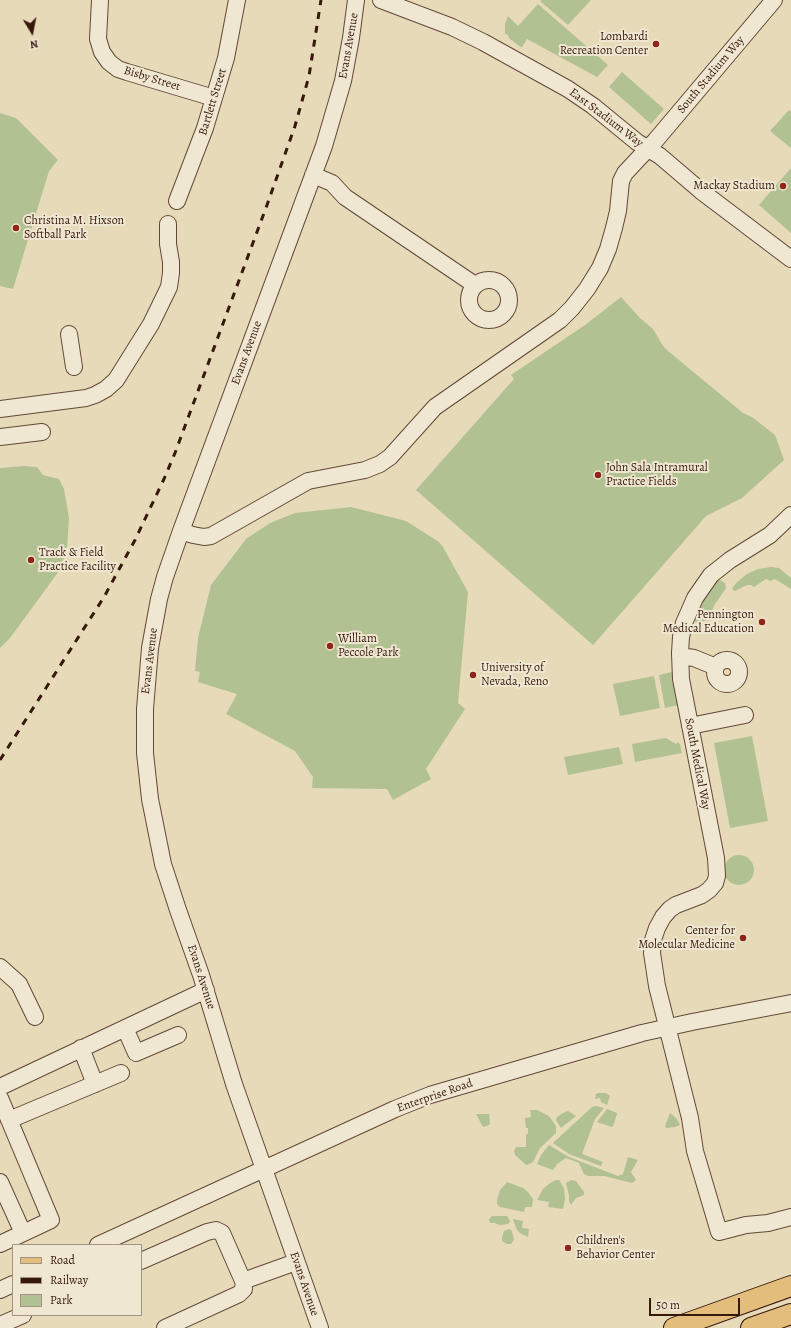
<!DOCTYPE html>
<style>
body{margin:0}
#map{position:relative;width:791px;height:1328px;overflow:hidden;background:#e6dab8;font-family:Alegreya,serif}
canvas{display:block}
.legend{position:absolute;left:12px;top:1244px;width:130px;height:72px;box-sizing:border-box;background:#efe7d1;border:1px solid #a59483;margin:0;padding:5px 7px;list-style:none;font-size:12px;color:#37180d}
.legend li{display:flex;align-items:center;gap:8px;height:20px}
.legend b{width:20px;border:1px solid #a59483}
.north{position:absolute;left:12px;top:12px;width:40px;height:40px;-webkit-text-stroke:3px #efe7d1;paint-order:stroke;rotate:170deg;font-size:11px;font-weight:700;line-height:16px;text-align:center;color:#37180d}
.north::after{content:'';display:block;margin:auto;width:14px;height:18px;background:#37180d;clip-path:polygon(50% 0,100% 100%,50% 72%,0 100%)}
.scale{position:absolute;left:649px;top:1298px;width:91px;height:18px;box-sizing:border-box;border:2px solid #37180d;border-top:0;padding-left:5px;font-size:12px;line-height:14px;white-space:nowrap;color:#37180d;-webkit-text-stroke:3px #efe7d1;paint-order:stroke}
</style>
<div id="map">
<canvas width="791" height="1328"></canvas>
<ul class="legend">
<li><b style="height:5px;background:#e3bd7c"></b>Road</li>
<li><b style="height:5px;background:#37180d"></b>Railway</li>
<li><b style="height:11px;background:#b1c192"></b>Park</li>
</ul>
<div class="north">N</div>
<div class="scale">50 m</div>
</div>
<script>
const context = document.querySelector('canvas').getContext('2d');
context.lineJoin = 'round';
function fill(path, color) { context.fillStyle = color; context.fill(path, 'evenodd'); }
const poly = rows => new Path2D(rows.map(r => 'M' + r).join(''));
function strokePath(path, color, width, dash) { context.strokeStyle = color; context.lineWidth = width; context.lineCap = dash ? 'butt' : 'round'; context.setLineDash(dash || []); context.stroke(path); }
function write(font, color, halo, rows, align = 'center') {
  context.font = font + ' Alegreya,serif'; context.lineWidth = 4; context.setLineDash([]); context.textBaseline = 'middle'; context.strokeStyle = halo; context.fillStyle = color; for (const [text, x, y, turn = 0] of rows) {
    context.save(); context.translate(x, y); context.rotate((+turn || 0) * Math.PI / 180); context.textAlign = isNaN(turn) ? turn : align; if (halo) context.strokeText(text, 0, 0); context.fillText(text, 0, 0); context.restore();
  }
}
const green = poly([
 [542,0,591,0,568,25,540,1],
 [538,4,608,65,597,77,527,39,522,47,519,46,510,39,507,34,505,34,505,24,508,16,518,26],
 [622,72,664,109,651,124,609,87],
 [789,110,791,112,791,148,770,131],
 [0,113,16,118,58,160,49,171,13,289,0,286],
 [791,168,791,233,759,205],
 [621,297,639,317,653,329,663,346,668,351,743,413,752,417,775,435,784,460,742,498,706,516,593,645,416,490,514,379,511,375,585,325],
 [24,466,37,467,43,475,59,479,64,489,69,518,67,549,59,571,10,638,0,648,0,468],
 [351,507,406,521,439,542,443,547,468,592,458,703,465,709,426,769,431,779,393,800,387,789,312,788,313,777,295,751,226,714,237,694,198,682,200,672,195,671,198,638,211,585,246,539,270,523,295,513],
 [771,567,779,568,791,578,791,589,775,579,770,581,766,579,754,587,751,585,747,585,735,591,733,590,732,589,736,583,747,574,758,569],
 [718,579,725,583,726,588,715,604,708,618,705,621,696,622,693,619,699,604],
 [672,672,678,705,665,708,659,675],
 [654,676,660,708,620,716,613,684],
 [752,736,768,821,730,828,714,743],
 [666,738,676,744,678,742,680,744,682,753,635,762,632,744],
 [619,747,623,764,568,775,564,757],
 '724 870a15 15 0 1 1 30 0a15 15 0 1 1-30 0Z',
 [598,1093,606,1093,610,1096,607,1105,601,1102,600,1098,595,1099,596,1094],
 [596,1106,604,1108,595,1119,582,1154,603,1162,601,1166,569,1154,553,1143,592,1107],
 [607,1109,617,1113,617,1114,613,1126,612,1127,597,1122],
 [530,1110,537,1110,549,1116,556,1126,556,1133,540,1148,533,1162,527,1165,525,1164,515,1155,514,1151,516,1147,526,1147,526,1134,528,1134,528,1128,526,1128,525,1118,531,1117],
 [568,1111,576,1116,561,1128,556,1120,557,1117,563,1113],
 [670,1113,677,1119,680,1125,675,1127,666,1128,665,1126],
 [476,1114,489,1114,490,1124,489,1125,483,1127],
 [549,1145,569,1157,618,1176,623,1174,628,1157,638,1160,631,1172,636,1180,632,1183,604,1176,588,1176,584,1174,579,1163,566,1158,557,1164,553,1170,537,1164,541,1155],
 [556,1180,559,1180,564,1188,565,1199,563,1209,548,1207,549,1202,537,1200,543,1189,550,1183],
 [571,1180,576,1181,584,1192,584,1195,576,1198,571,1205,569,1201,569,1196,566,1183],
 [507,1182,523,1188,528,1192,533,1199,532,1207,525,1207,524,1212,500,1207,497,1204,497,1200,500,1190],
 [492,1216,507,1216,509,1219,510,1222,508,1224,499,1225,495,1223,490,1223,489,1219],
 [513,1219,523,1221,522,1228,529,1229,528,1237,520,1233,517,1230],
 [509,1229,512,1231,514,1240,511,1244,507,1244,502,1241,502,1238,504,1231]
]);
const minor = poly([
 [100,0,98,39,102,52,109,62,118,69,127,72,214,98],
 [381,0,452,27,483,42,568,89,593,106,637,142,660,156,701,191,791,259],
 [313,175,332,183,345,197,475,285],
 [177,201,205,128,226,58,237,0],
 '469 300a20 20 0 1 1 40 0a20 20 0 1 1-40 0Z',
 [69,334,74,367],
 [0,409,86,398,95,395,106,389,116,380,151,324,169,287,171,273,171,262,168,244,168,224],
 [0,437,42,432],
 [791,515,770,535,730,560,711,575,695,598,684,623,681,637,680,653,681,679,716,858,717,876,715,883,709,890,702,895,676,905,670,909,663,917,657,928,653,940,652,953,657,986,690,1118,695,1151,719,1232,746,1225,768,1223,791,1217],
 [181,531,193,535,204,537,211,536,308,481,365,470,380,464,390,457,435,407,560,320,572,308,587,289,600,268,608,249,614,228,618,211,621,181,625,173,655,141,774,0],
 [680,656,694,658,716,667],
 '715 672a12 12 0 1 1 24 0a12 12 0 1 1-24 0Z',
 [690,726,745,715],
 [0,967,19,984,35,1017],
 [125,1028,136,1053,178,1035],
 [81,1048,95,1084],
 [0,1087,206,990],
 [0,1098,51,1220,0,1244],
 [9,1120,121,1073],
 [0,1182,23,1233],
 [98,1245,395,1109,430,1095,642,1033,692,1022,791,1003],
 [141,1261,207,1232,216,1230,222,1233,243,1281,296,1262],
 [0,1290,13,1284],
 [0,1325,23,1315],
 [165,1328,239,1294,244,1289,243,1281],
 [320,1328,234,1084,201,975,178,910,163,864,150,799,145,753,145,709,150,648,159,599,165,577,181,531,324,146,343,81,351,38,356,0]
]);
const major = poly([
 [674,1328,791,1286],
 [751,1328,791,1314]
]);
const rail = poly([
 [0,760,104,597,135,540,164,479,175,453,267,205,295,126,309,76,321,0]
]);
const markers = [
 [656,44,4,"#8f2418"],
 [783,186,4,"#8f2418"],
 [16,228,4,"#8f2418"],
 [598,475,4,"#8f2418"],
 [31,560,4,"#8f2418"],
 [762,622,4,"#8f2418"],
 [330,646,4,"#8f2418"],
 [473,675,4,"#8f2418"],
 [743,938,4,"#8f2418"],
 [568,1248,4,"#8f2418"]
];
const poiNames = [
 ["Lombardi",648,37,"right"],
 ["Recreation Center",648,51,"right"],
 ["Mackay Stadium",775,186,"right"],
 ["Christina M. Hixson",24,221],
 ["Softball Park",24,235],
 ["John Sala Intramural",606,468],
 ["Practice Fields",606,482],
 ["Track & Field",39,553],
 ["Practice Facility",39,567],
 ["Pennington",754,615,"right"],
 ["Medical Education",754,629,"right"],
 ["William",338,639],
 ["Peccole Park",338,653],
 ["University of",481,668],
 ["Nevada, Reno",481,682],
 ["Center for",735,931,"right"],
 ["Molecular Medicine",735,945,"right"],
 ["Children's",576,1241],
 ["Behavior Center",576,1255]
];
const streetNames = [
 ["Evans Avenue",349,46,-80],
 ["South Stadium Way",711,75,-50],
 ["Bisby Street",152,79,17],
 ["Bartlett Street",213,102,-73],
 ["East Stadium Way",606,118,37],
 ["Evans Avenue",247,353,-70],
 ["Evans Avenue",150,661,-83],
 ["South Medical Way",697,764,79],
 ["Evans Avenue",201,977,72],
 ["Enterprise Road",435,1096,-19],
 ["Evans Avenue",304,1284,71]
];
fill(green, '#b1c192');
strokePath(minor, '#634838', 18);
strokePath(major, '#37180d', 22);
strokePath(minor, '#efe7d1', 16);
strokePath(major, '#e3bd7c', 20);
strokePath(rail, '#37180d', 3, [7, 7]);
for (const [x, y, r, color] of markers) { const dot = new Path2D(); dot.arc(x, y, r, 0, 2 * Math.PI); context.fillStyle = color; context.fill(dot); strokePath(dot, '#efe7d1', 1.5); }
write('12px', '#37180d', '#efe7d1', poiNames, 'left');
write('12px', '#37180d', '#efe7d1', streetNames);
</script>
